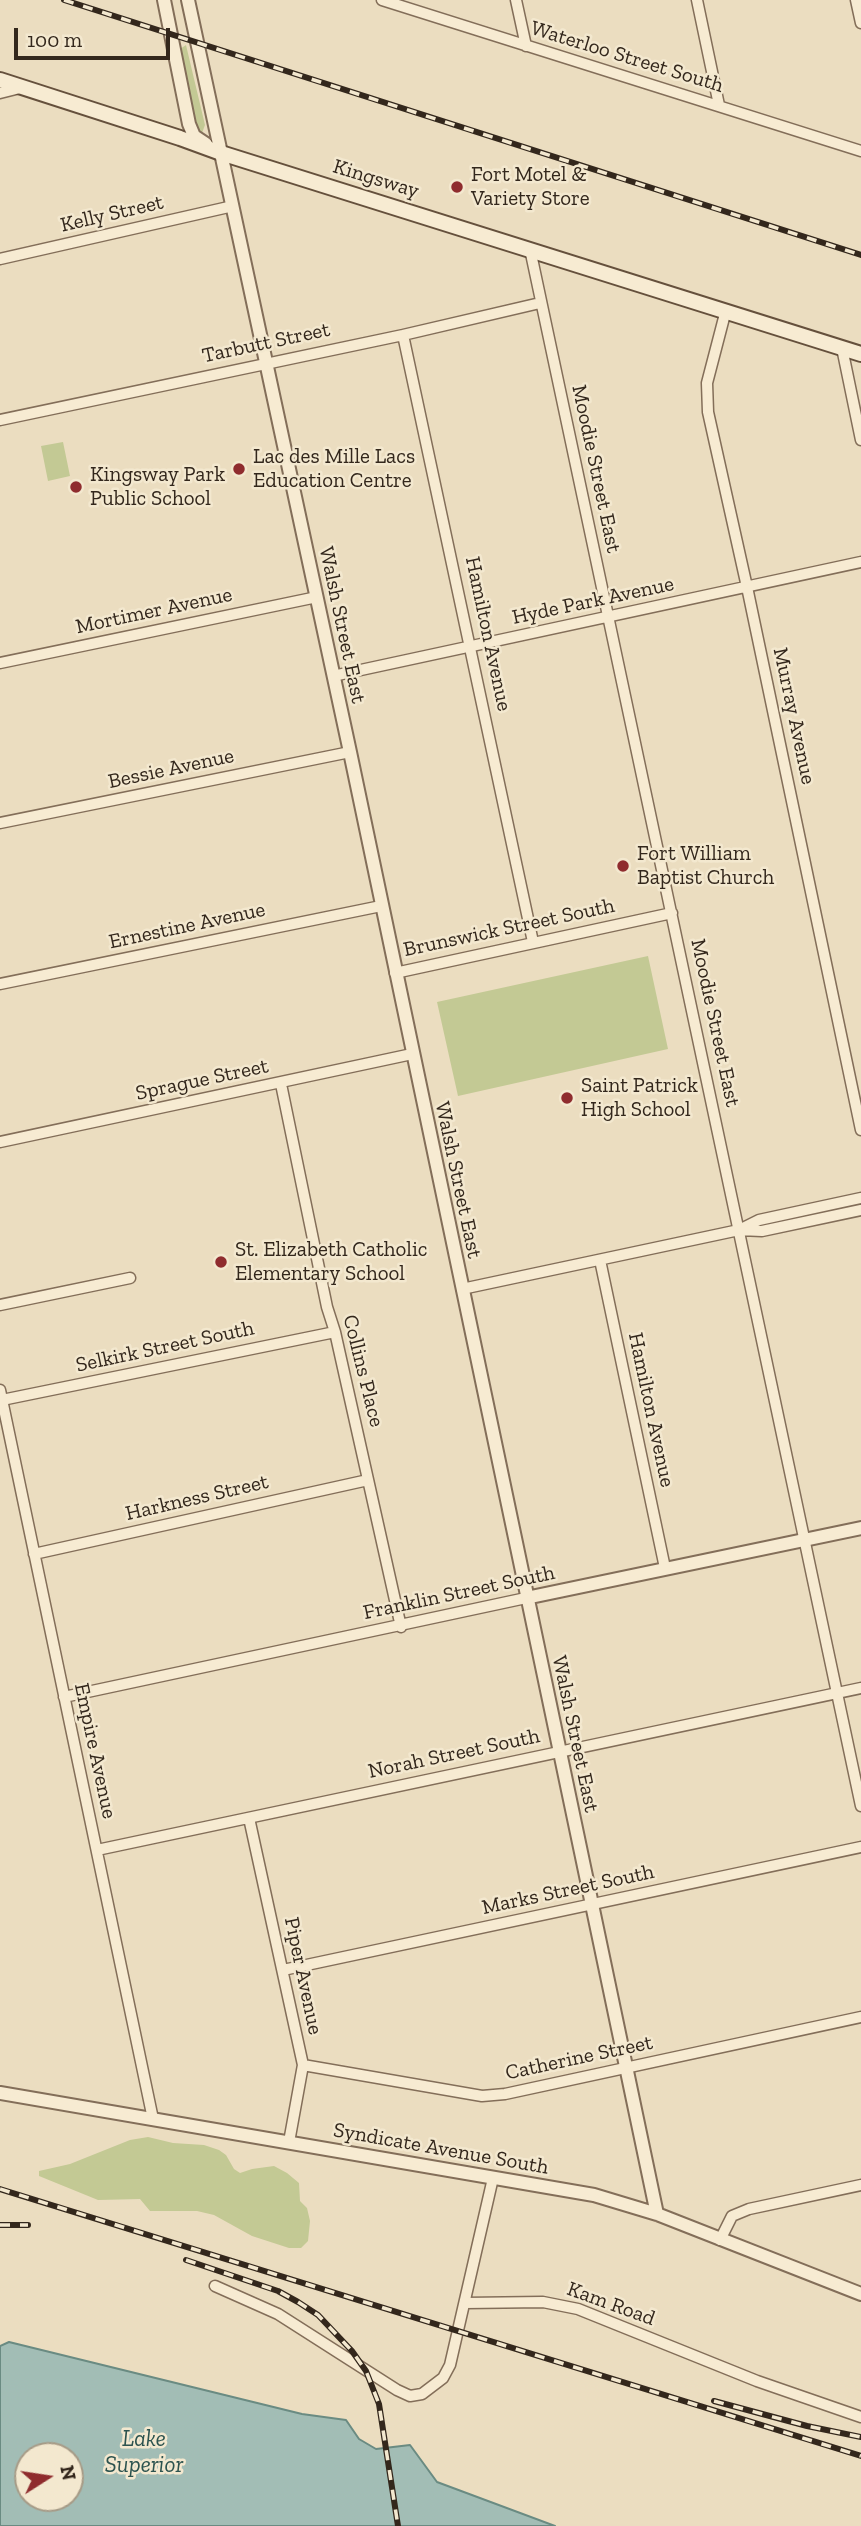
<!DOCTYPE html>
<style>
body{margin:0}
#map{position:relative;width:861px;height:2526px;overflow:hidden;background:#ebddc0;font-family:"Zilla Slab",serif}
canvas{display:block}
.north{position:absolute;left:14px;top:2442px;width:70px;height:70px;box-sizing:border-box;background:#f3e8cf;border:2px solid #a69b87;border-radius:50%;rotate:78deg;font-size:19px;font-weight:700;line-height:28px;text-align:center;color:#33271c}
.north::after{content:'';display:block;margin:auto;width:24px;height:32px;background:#8f2c2e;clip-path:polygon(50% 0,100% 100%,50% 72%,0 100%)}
.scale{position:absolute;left:14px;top:28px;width:156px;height:32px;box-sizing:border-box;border:4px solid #33271c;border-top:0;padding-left:9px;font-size:21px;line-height:24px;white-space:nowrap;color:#33271c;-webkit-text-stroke:5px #f3e8cf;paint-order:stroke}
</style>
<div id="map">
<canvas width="861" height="2526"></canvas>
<div class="north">N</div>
<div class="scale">100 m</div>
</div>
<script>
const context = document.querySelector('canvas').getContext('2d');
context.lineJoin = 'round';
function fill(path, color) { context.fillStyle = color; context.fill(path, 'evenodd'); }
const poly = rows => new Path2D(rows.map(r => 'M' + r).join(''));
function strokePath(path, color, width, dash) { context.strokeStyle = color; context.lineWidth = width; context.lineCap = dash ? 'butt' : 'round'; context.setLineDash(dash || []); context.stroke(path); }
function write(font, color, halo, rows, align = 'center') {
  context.font = font + ' "Zilla Slab",serif'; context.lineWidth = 5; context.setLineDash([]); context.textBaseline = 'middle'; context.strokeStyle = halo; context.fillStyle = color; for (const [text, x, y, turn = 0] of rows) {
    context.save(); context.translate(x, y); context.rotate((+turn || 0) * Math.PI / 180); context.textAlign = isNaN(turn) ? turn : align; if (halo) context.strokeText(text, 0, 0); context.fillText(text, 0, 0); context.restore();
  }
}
const green = poly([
 [186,45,205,125,202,133,196,130,180,49],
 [63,442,70,476,48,481,41,446],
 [648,956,668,1049,458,1096,437,1002],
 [148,2137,173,2143,204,2145,219,2150,226,2155,234,2169,240,2173,252,2169,274,2166,287,2173,299,2183,300,2201,307,2208,310,2221,308,2241,301,2248,289,2248,252,2236,214,2215,197,2211,150,2211,140,2199,98,2200,39,2176,39,2171,70,2164,130,2140]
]);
const water = poly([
 [9,2342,302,2414,346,2420,359,2439,376,2449,410,2445,437,2482,555,2526,0,2526,0,2346,9,2342],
 [70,2456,70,2498,28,2498,28,2456,70,2456]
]);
const minor = poly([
 [382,0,861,151],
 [516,0,526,46],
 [697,0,719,105],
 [856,0,861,23],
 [0,93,20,88],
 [530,249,861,1806],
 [0,259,233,206],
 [726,310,707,383,708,412,747,587,861,1130],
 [403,335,533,942],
 [842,348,861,440],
 [0,420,403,335,540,303],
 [0,663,317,597],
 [333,676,861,562],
 [0,823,350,752],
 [395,973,672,913],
 [0,984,381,906],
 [281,1084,327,1307,335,1332,401,1627],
 [0,1142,412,1054],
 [739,1230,762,1231,861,1210],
 [600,1260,665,1568],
 [462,1289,739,1230,759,1220,861,1198],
 [0,1305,130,1278],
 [0,1390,153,2119],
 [2,1400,335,1332],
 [34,1554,368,1480],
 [64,1697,526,1598],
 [249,1818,303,2065,289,2142],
 [97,1850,861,1688],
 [283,1970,861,1847],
 [303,2065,482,2096,505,2094,861,2017],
 [720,2240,732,2216,749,2209,861,2185],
 [215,2286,278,2314,397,2390,410,2396,422,2394,443,2378,450,2365,493,2178],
 [465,2303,543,2302,578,2309,757,2381,861,2417]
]);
const tertiary = poly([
 [164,0,189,124,194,136,206,144],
 [188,0,350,752,657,2214],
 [526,1598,861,1528],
 [0,2093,594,2195,657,2214,861,2294]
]);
const secondary = poly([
 [0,80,180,138,221,153,861,354]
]);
const rail = poly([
 [64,0,861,255],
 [0,2189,861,2456],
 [0,2225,28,2225],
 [186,2260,278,2291,298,2302,318,2315,352,2351,366,2371,379,2404,398,2526],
 [714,2401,807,2426,861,2437]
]);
const markers = [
 [457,187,7,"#8f2c2e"],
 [239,469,7,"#8f2c2e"],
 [76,487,7,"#8f2c2e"],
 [623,866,7,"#8f2c2e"],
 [567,1098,7,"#8f2c2e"],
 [221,1262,7,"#8f2c2e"]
];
const streetNames = [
 ["Waterloo Street South",627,57,17],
 ["Kingsway",376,179,17],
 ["Kelly Street",112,214,-13],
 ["Tarbutt Street",266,343,-12],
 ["Moodie Street East",596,469,78],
 ["Hyde Park Avenue",593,601,-12],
 ["Mortimer Avenue",154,611,-12],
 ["Walsh Street East",342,625,78],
 ["Hamilton Avenue",488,634,78],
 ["Murray Avenue",794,716,78],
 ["Bessie Avenue",171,769,-12],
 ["Ernestine Avenue",187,926,-12],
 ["Brunswick Street South",509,928,-12],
 ["Moodie Street East",715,1023,78],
 ["Sprague Street",202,1080,-12],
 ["Walsh Street East",458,1180,78],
 ["Selkirk Street South",165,1347,-12],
 ["Collins Place",363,1371,76],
 ["Hamilton Avenue",651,1410,78],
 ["Harkness Street",197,1498,-13],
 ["Franklin Street South",459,1593,-12],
 ["Walsh Street East",575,1734,78],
 ["Empire Avenue",95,1751,78],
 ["Norah Street South",454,1754,-12],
 ["Marks Street South",568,1890,-12],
 ["Piper Avenue",303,1976,78],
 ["Catherine Street",579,2058,-12],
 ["Syndicate Avenue South",441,2149,10],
 ["Kam Road",611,2304,20]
];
const poiNames = [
 ["Fort Motel &",471,175],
 ["Variety Store",471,199],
 ["Lac des Mille Lacs",253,457],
 ["Education Centre",253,481],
 ["Kingsway Park",90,475],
 ["Public School",90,499],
 ["Fort William",637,854],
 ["Baptist Church",637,878],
 ["Saint Patrick",581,1086],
 ["High School",581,1110],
 ["St. Elizabeth Catholic",235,1250],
 ["Elementary School",235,1274]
];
const waterNames = [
 ["Lake",144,2439],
 ["Superior",144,2465]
];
fill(green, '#c3c994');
fill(water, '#a2bdb5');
strokePath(water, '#6a8b82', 2);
strokePath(minor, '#836e59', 13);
strokePath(tertiary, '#836e59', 16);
strokePath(secondary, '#65503c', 18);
strokePath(minor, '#f7ebd2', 10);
strokePath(tertiary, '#f7ebd2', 12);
strokePath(secondary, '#f7ebd2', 14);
strokePath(rail, '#33271c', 6);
strokePath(rail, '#f3e8cf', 3.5, [10]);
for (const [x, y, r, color] of markers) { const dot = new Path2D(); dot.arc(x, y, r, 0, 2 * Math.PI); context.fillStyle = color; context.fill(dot); strokePath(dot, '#f3e8cf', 2.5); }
write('21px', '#33271c', '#f3e8cf', streetNames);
write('21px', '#33271c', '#f3e8cf', poiNames, 'left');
write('italic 23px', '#2c534f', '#f3e8cf', waterNames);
</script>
